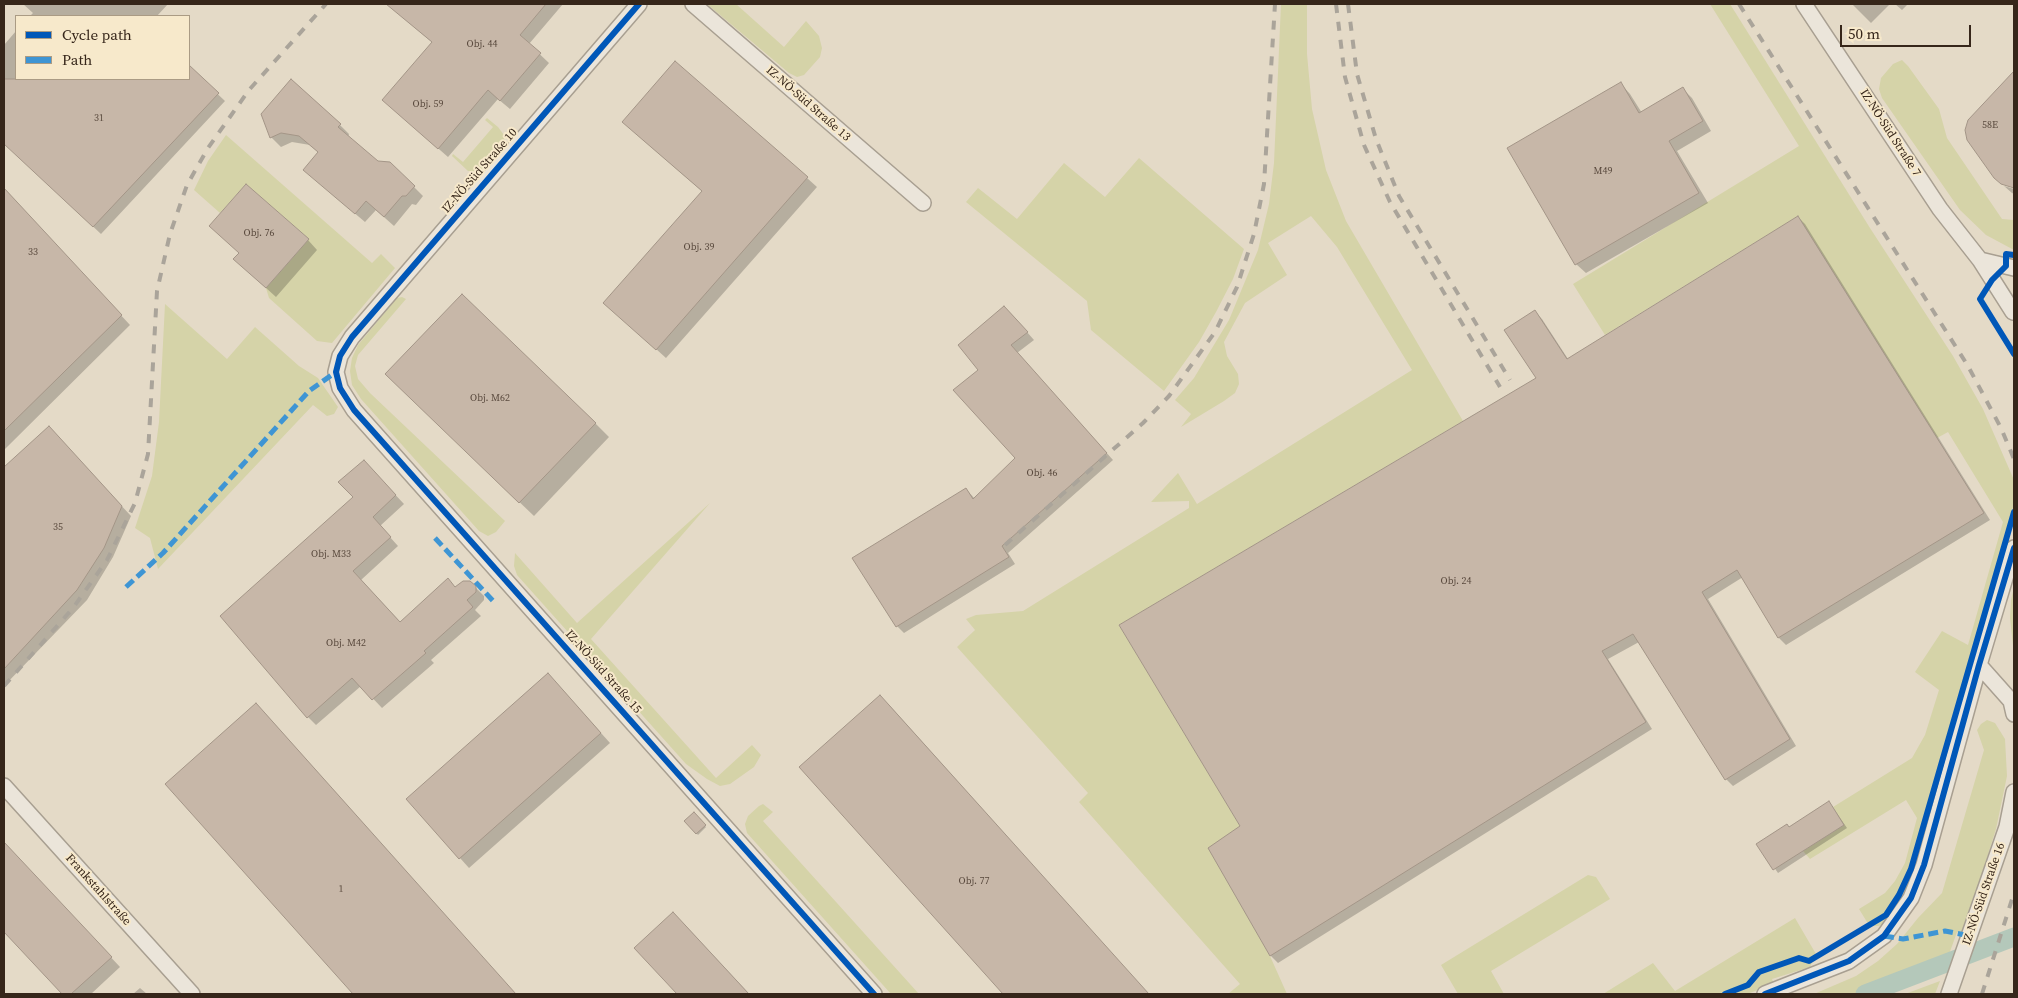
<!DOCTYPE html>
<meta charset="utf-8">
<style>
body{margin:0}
#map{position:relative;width:2018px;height:998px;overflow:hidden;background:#e4dac7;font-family:"Source Serif 4",serif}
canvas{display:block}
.frame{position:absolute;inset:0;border:5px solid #36261a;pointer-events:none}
.legend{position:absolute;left:15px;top:15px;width:175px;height:65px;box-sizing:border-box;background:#f7e9cb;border:1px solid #aa9b84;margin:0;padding:6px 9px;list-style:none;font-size:15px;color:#36261a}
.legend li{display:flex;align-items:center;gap:10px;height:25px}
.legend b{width:25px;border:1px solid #aa9b84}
.scale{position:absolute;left:1840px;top:25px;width:131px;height:22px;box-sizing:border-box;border:2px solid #36261a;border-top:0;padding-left:6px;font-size:15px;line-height:18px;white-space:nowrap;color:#36261a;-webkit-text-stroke:4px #f7e9cb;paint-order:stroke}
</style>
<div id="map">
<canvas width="2018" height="998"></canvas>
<div class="frame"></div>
<ul class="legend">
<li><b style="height:6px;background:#0057b8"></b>Cycle path</li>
<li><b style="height:6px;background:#3e95d4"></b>Path</li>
</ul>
<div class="scale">50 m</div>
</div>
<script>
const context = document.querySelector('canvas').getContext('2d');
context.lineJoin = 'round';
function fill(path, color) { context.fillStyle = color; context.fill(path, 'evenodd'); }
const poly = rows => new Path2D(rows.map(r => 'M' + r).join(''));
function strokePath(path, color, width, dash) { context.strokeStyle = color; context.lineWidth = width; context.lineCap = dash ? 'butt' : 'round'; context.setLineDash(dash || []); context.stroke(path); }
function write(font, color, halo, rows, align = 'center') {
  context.font = font + ' "Source Serif 4",serif'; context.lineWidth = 4; context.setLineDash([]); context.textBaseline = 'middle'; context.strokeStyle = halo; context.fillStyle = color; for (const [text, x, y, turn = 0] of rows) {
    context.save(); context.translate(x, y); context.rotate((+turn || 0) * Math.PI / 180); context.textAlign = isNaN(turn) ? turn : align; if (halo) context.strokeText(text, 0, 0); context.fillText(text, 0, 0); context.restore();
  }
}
const green = poly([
 [707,4,736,4,784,47,806,21,819,36,822,48,820,57,804,75,797,77,789,73],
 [1281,4,1307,4,1307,54,1312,109,1326,170,1346,221,1463,421,1119,625,1240,826,1209,849,1270,956,1287,994,1228,994,1240,984,1079,802,1088,793,957,647,975,630,966,619,976,615,1023,611,1189,508,1189,501,1151,502,1178,473,1197,504,1412,370,1337,247,1311,216,1268,243,1287,275,1245,303,1224,342,1227,356,1238,374,1239,384,1235,393,1224,401,1181,427,1191,414,1175,400,1194,378,1229,320,1258,250,1269,204,1274,163],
 [1710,4,1730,4,1870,228,1953,356,1983,409,2014,480,2014,513,1913,873,1899,904,1887,921,1879,926,1873,926,1867,922,1859,909,1885,893,1895,881,1905,863,1917,818,1906,800,1810,859,1803,851,1844,825,1833,807,1912,758,1925,735,1939,690,1915,672,1942,631,1968,645,2003,522,1948,432,1937,438,1798,216,1605,335,1573,284,1799,146],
 [1902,60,1908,66,1939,109,1947,138,2002,219,2014,220,2014,250,1986,235,1960,210,1882,98,1879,89,1881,78,1893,64],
 [487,118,498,127,504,135,505,142,481,171,468,171,452,156,453,154,463,162,493,127,485,120],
 [226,135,372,263,381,254,395,268,332,343,317,341,269,298,266,288,309,239,246,184,220,213,194,190,208,161],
 [1139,158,1244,249,1233,279,1216,312,1199,342,1164,391,1091,330,1087,301,966,202,978,188,1017,219,1064,163,1105,197],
 [402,297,406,299,358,355,355,366,358,379,370,393,505,521,496,532,488,536,479,531,361,399,352,385,350,371,352,358,358,345,397,298],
 [165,304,227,359,255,327,299,366,318,378,338,407,334,414,327,416,313,405,158,569,150,538,135,528,152,476,159,422],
 [710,503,591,639,716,778,752,745,761,755,754,767,730,784,720,786,707,779,686,764,517,575,514,566,515,553,577,623],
 [2014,587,2014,655,2010,618,2011,600],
 [1987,720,1995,723,2005,739,2007,776,1996,829,1982,874,1961,933,1957,932,1947,960,1856,994,1814,994,1856,976,1878,961,1897,944,1918,918,1942,893,1984,750,1977,730,1981,724],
 [763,804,773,812,763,821,919,994,891,994,747,833,745,824,748,816,759,806],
 [1588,875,1596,877,1610,899,1491,971,1504,994,1458,994,1441,965],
 [1795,918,1816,954,1810,967,1772,979,1774,984,1747,994,1603,994,1653,963,1675,991],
 [1940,981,1935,994,1905,994]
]);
const shadow = poly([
 [23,4,168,4,157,16,30,16,33,13],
 [387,4,563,4,529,44,549,63,510,109,498,99,448,157,393,109,433,43],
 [1852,4,1890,4,1871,23],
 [1895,4,1908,4,1902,10],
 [16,31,16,79,189,79,189,67,225,101,101,234,4,143,4,45],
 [2014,73,2014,187,2000,183,1969,120],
 [1621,84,1630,94,1642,113,1683,89,1692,98,1711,131,1677,151,1708,203,1586,273,1576,264],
 [263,114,340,125,349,134,348,137,377,162,414,187,423,196,416,205,412,204,394,226,376,210,365,222,314,179,319,153,310,145,292,142,281,147,271,137],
 [633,131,807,178,817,187,666,358,615,312,703,192],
 [2004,186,2014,189,2014,194,2012,193],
 [4,189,130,325,4,450],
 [1798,217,1805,224,1990,520,1786,645,1779,638,1743,577,1708,599,1796,746,1733,786,1726,779,1639,642,1608,659,1652,729,1278,963,1271,956,1210,849,1242,827,1538,378,1535,312,1542,319,1568,359],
 [308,240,317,250,276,297,244,268],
 [1011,314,1034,340,1017,353,1113,460,1008,553,1015,564,904,633,897,626,966,489,975,499,1017,459,980,370],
 [400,388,595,423,609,437,534,516],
 [49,428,131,516,113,557,87,600,4,686,4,469],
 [372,470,404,504,380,526,398,546,361,580,401,623,448,580,456,588,470,582,484,596,484,600,475,610,481,616,431,660,434,663,382,708,361,686,316,725,308,717,355,497],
 [557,684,610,743,469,868,460,858],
 [890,706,1148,994,1005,994,801,767],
 [261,709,515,994,354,994,167,784],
 [1832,806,1847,828,1778,873,1758,844],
 [694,814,706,827,698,835,686,821],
 [4,843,120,967,91,994,64,994,4,930],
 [683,923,749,994,678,994,635,948],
 [140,988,147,994,133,994]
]);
const canal = poly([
 [1865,994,2014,937]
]);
const building = poly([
 [386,4,546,4,520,35,541,53,500,101,488,90,438,149,382,100,432,42,386,4],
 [675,61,808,177,656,350,603,303,702,191,622,122,675,61],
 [189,65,219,93,93,227,4,144,4,79,189,79,189,65],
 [2014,71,2014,188,2001,184,1994,178,1967,140,1965,130,1968,120,2014,71],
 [291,79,341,124,338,127,378,161,390,162,415,186,406,196,402,196,384,217,366,201,355,214,303,170,318,152,299,136,281,133,270,138,261,114,291,79],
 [1621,82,1639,113,1683,87,1703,121,1669,141,1699,193,1575,265,1507,148,1621,82],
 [246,184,309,239,266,288,233,259,239,253,209,226,246,184],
 [4,188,122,315,4,431,4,188],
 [1798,216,1984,513,1778,638,1737,570,1702,592,1790,739,1725,780,1633,634,1602,651,1646,722,1270,956,1208,848,1240,826,1119,625,1536,378,1504,330,1535,310,1567,359,1798,216],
 [462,294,596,423,519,503,385,374,462,294],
 [1004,306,1028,332,1011,345,1107,453,1002,546,1009,557,896,627,852,558,966,488,973,499,1015,458,953,390,978,370,958,345,1004,306],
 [49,426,122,506,104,548,77,590,4,669,4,467,49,426],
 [364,460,396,495,373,517,391,537,353,571,400,622,448,578,455,587,463,581,470,581,476,586,476,592,467,600,473,607,424,651,426,653,372,700,352,678,307,718,220,616,353,497,338,482,364,460],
 [548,673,601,733,459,859,406,799,548,673],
 [880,695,1149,994,1003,994,799,767,880,695],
 [256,703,516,994,353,994,165,784,256,703],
 [1829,801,1844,825,1773,870,1756,844,1787,824,1789,827,1829,801],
 [694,812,706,825,696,834,684,821,694,812],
 [4,842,112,957,71,994,62,994,4,932,4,842],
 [673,912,749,994,677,994,634,948,673,912]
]);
const street = poly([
 [639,4,352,337,340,356,336,372,340,388,354,410,874,994],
 [693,4,923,203],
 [1804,4,1940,209,1980,260,2013,312],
 [1980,260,2014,268],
 [1979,665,2011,701,2014,714],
 [4,786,192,994],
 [1765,994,1849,961,1884,936,1911,898,1924,865,1979,665,2014,548],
 [1949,994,2007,827,2014,792]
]);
const rail = poly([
 [1336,4,1345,77,1364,145,1390,202,1500,387],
 [1348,4,1357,74,1376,139,1399,196,1510,380],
 [1739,4,1968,366,2001,428,2014,459],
 [1005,545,1143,423,1169,396,1215,332,1237,287,1254,234,1264,184,1275,4],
 [4,686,73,608,107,560,135,503,148,454,157,291,170,234,187,185,208,148,249,90,326,4],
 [1982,994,2014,893]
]);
const quiet = poly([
 [435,538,495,603],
 [126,587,163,553,309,391,336,372],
 [1884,936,1903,939,1945,931,1970,936]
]);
const cycleway = poly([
 [639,4,352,337,340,356,336,372,340,388,354,410,874,994],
 [2014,255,2006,254,2006,266,1992,280,1980,299,2014,354],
 [1725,994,1748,985,1759,972,1799,958,1809,961,1886,915,1899,895,1911,869,2014,512],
 [1765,994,1849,961,1884,936,1911,898,1924,865,1979,665,2014,548]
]);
const numberNames = [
 ["Obj. 44",482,44],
 ["Obj. 59",428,104],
 ["31",99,118],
 ["58E",1990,125],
 ["M49",1603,171],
 ["Obj. 76",259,233],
 ["Obj. 39",699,247],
 ["33",33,252],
 ["Obj. M62",490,398],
 ["Obj. 46",1042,473],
 ["35",58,527],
 ["Obj. M33",331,554],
 ["Obj. 24",1456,581],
 ["Obj. M42",346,643],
 ["Obj. 77",974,881],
 ["1",341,889]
];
const streetNames = [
 ["IZ-NÖ-Süd Straße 13",808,104,41],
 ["IZ-NÖ-Süd Straße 7",1890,133,57],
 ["IZ-NÖ-Süd Straße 10",480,171,-49],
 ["IZ-NÖ-Süd Straße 15",603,672,48],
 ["Frankstahlstraße",98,890,48],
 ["IZ-NÖ-Süd Straße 16",1984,894,-71]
];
fill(green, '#d5d3a8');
fill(shadow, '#0003');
strokePath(canal, '#b4c8ba', 19);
fill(building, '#c7b7a8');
strokePath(building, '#a39587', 1);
strokePath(street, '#a89f91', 18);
strokePath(street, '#ebe5da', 15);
strokePath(rail, '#aaa49a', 4, [9, 9]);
strokePath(quiet, '#3e95d4', 5, [10, 5]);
strokePath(cycleway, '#0057b8', 6);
write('10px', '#5a4a3e', null, numberNames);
write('12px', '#36261a', '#f7e9cb', streetNames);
</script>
